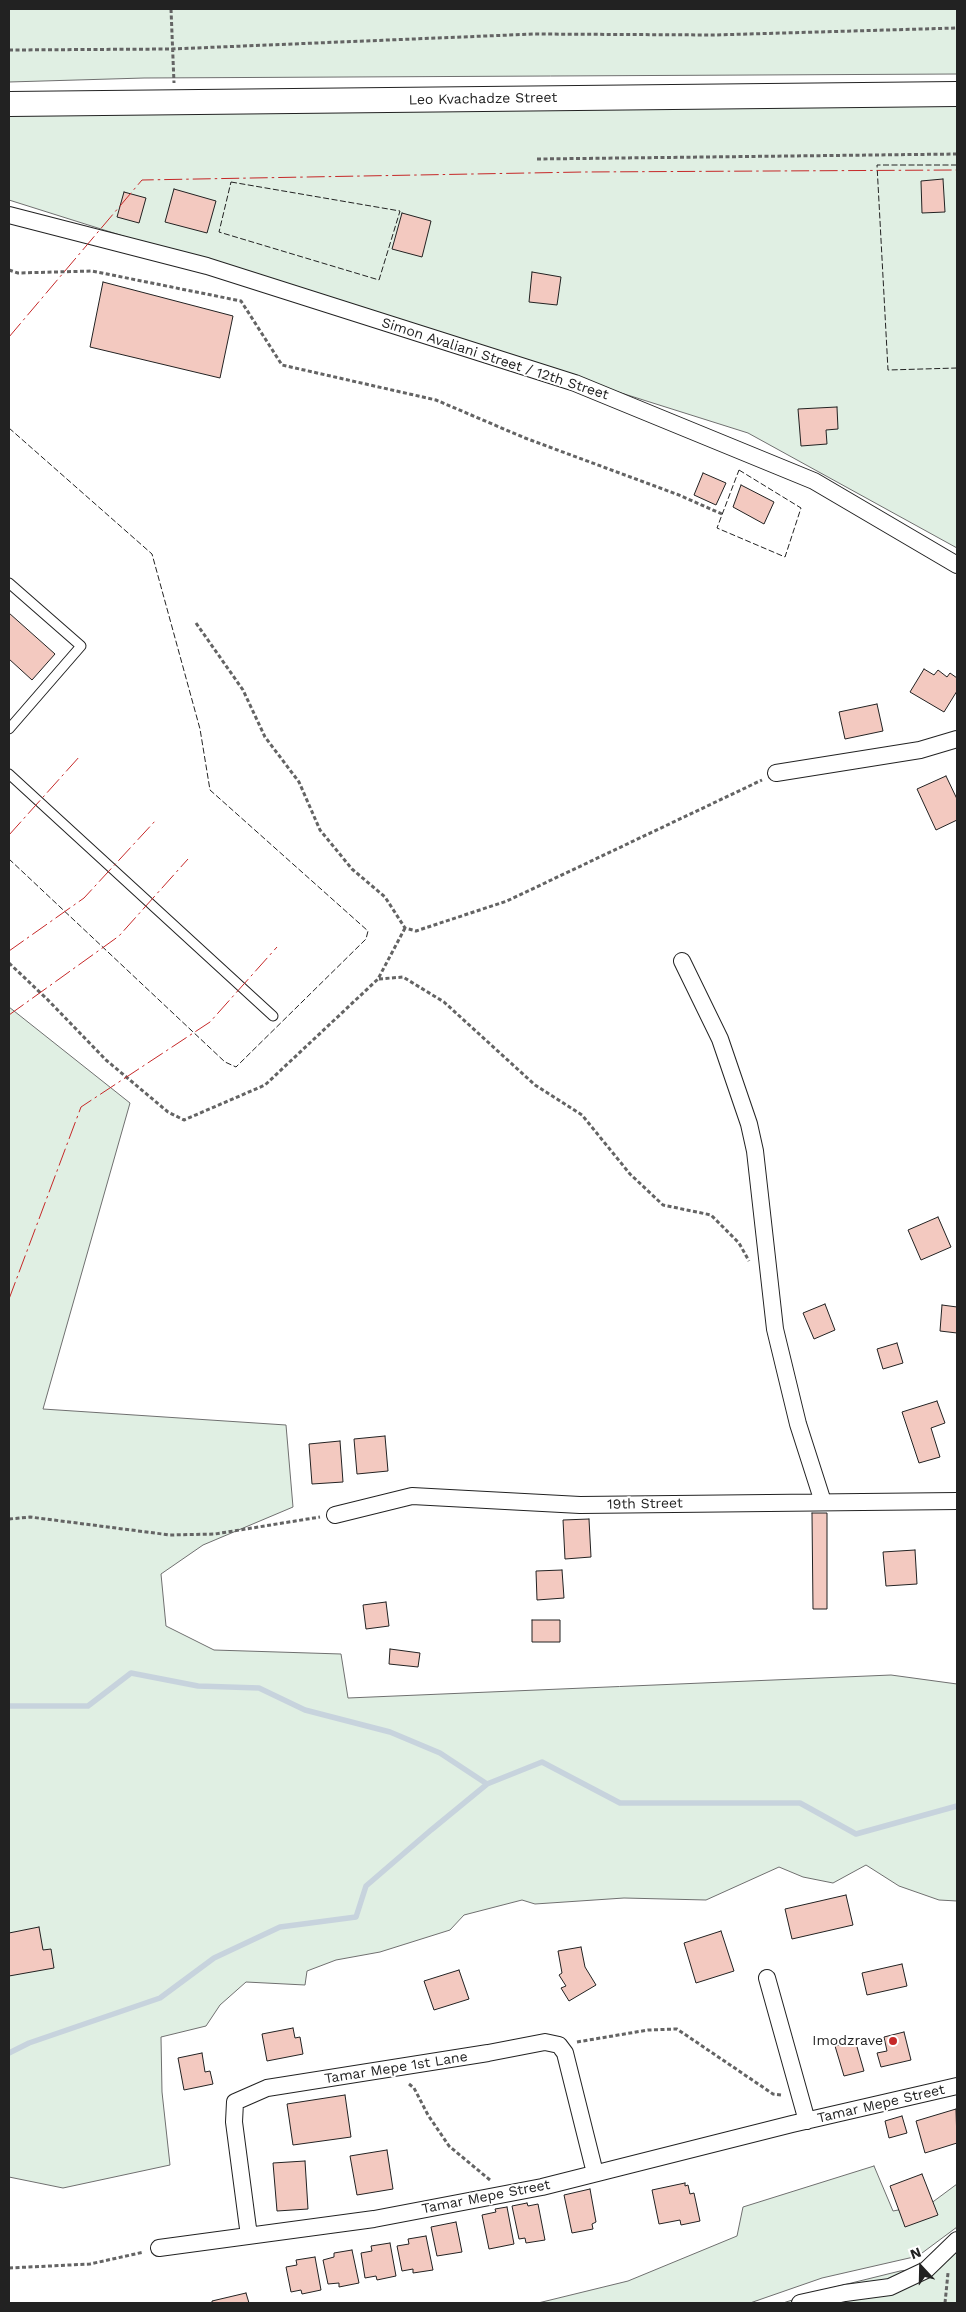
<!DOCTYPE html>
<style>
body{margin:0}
#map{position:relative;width:966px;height:2312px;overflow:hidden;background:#fff;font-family:"Work Sans",sans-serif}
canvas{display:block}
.frame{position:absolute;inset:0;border:10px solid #222;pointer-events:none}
.north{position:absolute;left:896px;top:2242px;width:50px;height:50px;-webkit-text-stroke:4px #fff;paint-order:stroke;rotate:339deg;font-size:14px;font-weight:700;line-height:20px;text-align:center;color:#222}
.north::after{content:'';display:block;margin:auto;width:18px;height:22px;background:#222;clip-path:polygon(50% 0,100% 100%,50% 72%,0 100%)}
</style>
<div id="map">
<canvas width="966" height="2312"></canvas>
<div class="frame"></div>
<div class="north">N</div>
</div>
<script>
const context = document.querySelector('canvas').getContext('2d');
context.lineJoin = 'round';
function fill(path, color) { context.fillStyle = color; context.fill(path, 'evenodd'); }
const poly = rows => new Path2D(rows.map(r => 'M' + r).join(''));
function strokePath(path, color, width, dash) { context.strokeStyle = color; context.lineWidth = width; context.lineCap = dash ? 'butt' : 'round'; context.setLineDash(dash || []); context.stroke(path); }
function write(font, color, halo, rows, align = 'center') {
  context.font = font + ' "Work Sans",sans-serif'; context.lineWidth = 4; context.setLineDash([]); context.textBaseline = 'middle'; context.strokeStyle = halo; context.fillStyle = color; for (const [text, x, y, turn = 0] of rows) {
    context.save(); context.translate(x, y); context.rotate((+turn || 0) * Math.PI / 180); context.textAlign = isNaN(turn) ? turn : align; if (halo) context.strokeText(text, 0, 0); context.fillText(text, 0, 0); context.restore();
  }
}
const green = poly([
 [9,9,957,9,957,74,144,78,9,82,9,9],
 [957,102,957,548,748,433,9,200,9,115,957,102],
 [9,1007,130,1103,43,1409,286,1425,293,1507,203,1545,161,1574,166,1626,214,1650,341,1654,348,1698,891,1675,957,1684,957,1901,939,1900,899,1886,866,1865,833,1883,803,1877,779,1867,706,1900,624,1898,535,1904,522,1900,464,1915,450,1930,380,1952,336,1960,307,1971,305,1985,246,1982,220,2005,206,2026,161,2037,162,2092,170,2165,63,2188,9,2177,9,1007],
 [874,2166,893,2211,930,2204,957,2184,957,2227,918,2256,822,2278,750,2303,538,2303,628,2281,737,2236,743,2207,874,2166],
 [957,2235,957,2303,783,2303,823,2290,900,2271,924,2268,957,2235]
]);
const stream = poly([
 [9,1706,88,1706,131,1673,198,1686,259,1688,305,1710,390,1732,440,1753,487,1784],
 [9,2053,29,2043,160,1998,214,1958,280,1927,356,1917,366,1886,431,1830,487,1784,542,1762,620,1803,800,1803,856,1834,957,1806]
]);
const building = poly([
 [943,179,945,212,922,213,921,181,943,179],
 [174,189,216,201,207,233,165,222,174,189],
 [124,192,146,198,139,223,117,217,124,192],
 [402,213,431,221,422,257,392,249,402,213],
 [532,272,561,277,557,305,529,302,532,272],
 [103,282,233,316,220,378,90,347,103,282],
 [837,407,838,429,826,430,827,444,801,446,798,409,837,407],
 [703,473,726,483,716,505,694,495,703,473],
 [741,485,774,502,764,524,733,507,741,485],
 [9,613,55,654,32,680,9,659,9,613],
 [924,669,934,675,938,670,947,677,950,673,957,678,957,691,944,712,910,692,924,669],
 [877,704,883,731,845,739,839,712,877,704],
 [946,776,957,799,957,820,936,830,917,789,946,776],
 [938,1217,951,1247,921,1260,908,1230,938,1217],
 [825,1304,835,1330,814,1339,803,1313,825,1304],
 [942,1305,957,1307,957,1333,940,1331,942,1305],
 [897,1343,903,1363,883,1369,877,1349,897,1343],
 [937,1401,945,1423,931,1428,940,1457,919,1463,902,1412,937,1401],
 [385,1436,388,1471,357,1474,354,1439,385,1436],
 [340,1441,343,1482,312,1484,309,1444,340,1441],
 [812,1513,827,1513,827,1609,813,1609,812,1513],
 [589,1519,591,1557,565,1559,563,1520,589,1519],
 [915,1550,917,1584,886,1586,883,1552,915,1550],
 [562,1570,564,1598,537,1600,536,1571,562,1570],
 [386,1602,389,1626,366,1629,363,1605,386,1602],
 [532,1620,560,1620,560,1642,532,1642,532,1620],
 [390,1649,420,1653,418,1667,389,1664,390,1649],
 [846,1895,853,1925,792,1939,785,1909,846,1895],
 [39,1927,43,1950,51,1949,54,1968,9,1976,9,1933,39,1927],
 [721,1931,734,1971,696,1983,684,1943,721,1931],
 [581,1947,585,1967,596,1985,569,2001,561,1988,566,1986,559,1975,562,1973,558,1951,581,1947],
 [902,1964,907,1986,867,1995,862,1973,902,1964],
 [459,1970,469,1999,434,2010,424,1981,459,1970],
 [293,2028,295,2038,300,2037,303,2054,267,2061,262,2034,293,2028],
 [904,2032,911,2060,881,2067,877,2053,887,2051,884,2037,904,2032],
 [855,2040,864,2071,844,2076,835,2046,855,2040],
 [202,2053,205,2072,210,2071,213,2084,184,2090,178,2058,202,2053],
 [345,2095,351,2137,293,2145,287,2104,345,2095],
 [956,2109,957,2143,925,2153,916,2121,956,2109],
 [902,2116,907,2133,889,2138,885,2121,902,2116],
 [387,2150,393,2189,357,2195,350,2156,387,2150],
 [305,2161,308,2209,277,2211,273,2163,305,2161],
 [922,2174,938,2215,905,2227,890,2186,922,2174],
 [685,2183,685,2186,688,2185,690,2194,694,2193,700,2221,681,2225,680,2220,659,2224,652,2190,685,2183],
 [590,2189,596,2222,592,2224,593,2229,572,2233,564,2195,590,2189],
 [527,2203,528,2206,538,2204,545,2240,526,2243,525,2238,519,2239,512,2206,527,2203],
 [507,2207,514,2244,489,2249,482,2215,496,2212,495,2209,507,2207],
 [456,2222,462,2252,437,2256,431,2227,456,2222],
 [426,2236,433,2270,413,2273,413,2269,402,2271,397,2246,409,2244,408,2239,426,2236],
 [390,2243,396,2276,377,2280,376,2276,365,2278,361,2253,372,2251,371,2246,390,2243],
 [352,2250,359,2283,339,2287,339,2283,328,2284,323,2260,334,2257,334,2253,352,2250],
 [315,2257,321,2290,302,2294,301,2290,291,2292,286,2267,297,2265,296,2260,315,2257],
 [246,2293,249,2303,212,2303,212,2301,246,2293]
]);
const path = poly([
 [171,9,174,83],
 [9,50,171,49,534,34,714,35,957,28],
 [537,159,957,154],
 [9,270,18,273,92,271,241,301,282,365,436,400,525,438,679,495,722,514],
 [196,623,243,690,265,737,299,782,320,830,352,869,385,897,405,928,416,931,507,901,762,780],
 [9,963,47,999,106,1060,168,1112,184,1120,265,1085,378,979,405,928],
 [379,979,403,977,444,1002,535,1085,582,1115,630,1174,663,1205,711,1215,739,1243,749,1261],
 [9,1519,30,1517,170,1535,215,1534,320,1517],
 [577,2042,648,2030,677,2029,773,2094,782,2095],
 [409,2084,414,2088,428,2115,449,2146,490,2180],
 [9,2268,90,2264,144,2252],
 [945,2303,948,2273]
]);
const service = poly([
 [9,583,81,646,9,729],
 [9,774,273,1016]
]);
const minor = poly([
 [9,215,207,266,575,383,814,481,957,565],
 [776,773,920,750,957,739],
 [682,961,720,1039,749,1124,755,1151,775,1329,798,1424,823,1502],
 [335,1515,412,1496,580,1505,957,1501],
 [767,1978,807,2121],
 [249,2236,234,2122,235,2102,267,2088,488,2053,545,2042,559,2045,565,2053,595,2173],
 [159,2248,374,2219,542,2187,792,2124,957,2086],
 [800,2303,845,2293,890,2287,926,2270,957,2240]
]);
const secondary = poly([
 [9,104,957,94]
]);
const fence = poly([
 [957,165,877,165,888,370,957,368],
 [231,182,400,211,379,280,219,232,231,182],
 [9,428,152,554,200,729,210,790,368,931,366,939,236,1067,225,1062,9,859],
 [739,470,801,508,785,557,717,528,739,470]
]);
const power = poly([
 [9,337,142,180,583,172,957,170],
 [9,835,80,756],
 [9,951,84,898,156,820],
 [9,1015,119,936,188,859],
 [9,1299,81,1107,210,1022,277,947]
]);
const markers = [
 [893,2041,5,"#c62828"]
];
const streetNames = [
 ["Leo Kvachadze Street",483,99,-1],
 ["Simon Avaliani Street / 12th Street",495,359,18],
 ["19th Street",645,1504,-1],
 ["Tamar Mepe 1st Lane",396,2068,-9],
 ["Tamar Mepe Street",881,2104,-13],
 ["Tamar Mepe Street",486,2197,-11]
];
const poiNames = [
 ["Imodzrave",883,2041]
];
fill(green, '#e0efe3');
strokePath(green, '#6f6f6f', 1);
strokePath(stream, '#c7d3dd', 5.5);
fill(building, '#f3c9c0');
strokePath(building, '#222', 1);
strokePath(service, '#222', 11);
strokePath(minor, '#222', 18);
strokePath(secondary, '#222', 26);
strokePath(path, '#646464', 3, [4, 2.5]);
strokePath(service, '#fff', 9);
strokePath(minor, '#fff', 16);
strokePath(secondary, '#fff', 24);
strokePath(fence, '#222', 1, [6, 2.5]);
strokePath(power, '#c62828', 1, [18, 4, 2.5, 4]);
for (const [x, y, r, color] of markers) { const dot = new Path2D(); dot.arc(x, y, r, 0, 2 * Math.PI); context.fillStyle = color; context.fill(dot); strokePath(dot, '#fff', 2); }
write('14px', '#222', '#fff', streetNames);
write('14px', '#222', '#fff', poiNames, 'right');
</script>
